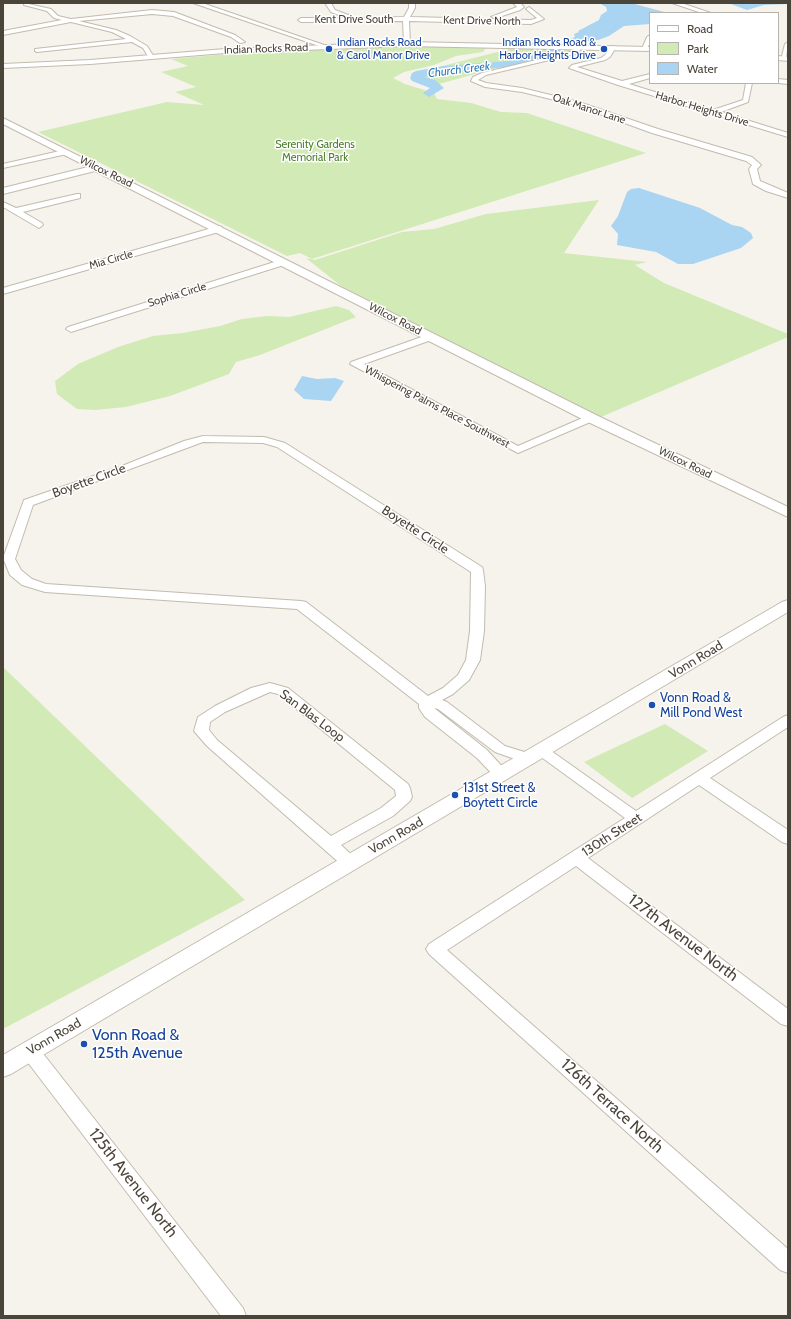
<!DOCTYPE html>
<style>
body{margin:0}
#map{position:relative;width:791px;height:1319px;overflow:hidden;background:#f6f3ec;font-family:Cabin,sans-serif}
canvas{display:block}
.frame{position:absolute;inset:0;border:4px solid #4b4439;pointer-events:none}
.legend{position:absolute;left:649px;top:12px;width:130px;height:72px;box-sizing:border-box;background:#fff;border:1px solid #b7b4b0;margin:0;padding:5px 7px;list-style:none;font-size:12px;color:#4b4439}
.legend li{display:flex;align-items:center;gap:8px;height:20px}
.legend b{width:20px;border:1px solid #b7b4b0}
</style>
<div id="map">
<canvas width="791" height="1319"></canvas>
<div class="frame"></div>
<ul class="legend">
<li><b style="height:5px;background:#fff"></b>Road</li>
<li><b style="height:11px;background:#d2eab5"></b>Park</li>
<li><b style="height:11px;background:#a9d4f2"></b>Water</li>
</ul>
</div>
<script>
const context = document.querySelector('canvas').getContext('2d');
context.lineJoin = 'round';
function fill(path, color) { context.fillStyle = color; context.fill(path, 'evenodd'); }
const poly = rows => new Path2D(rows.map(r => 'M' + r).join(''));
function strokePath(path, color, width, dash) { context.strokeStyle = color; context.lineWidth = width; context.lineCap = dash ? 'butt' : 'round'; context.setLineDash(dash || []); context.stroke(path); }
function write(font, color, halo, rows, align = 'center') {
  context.font = font + ' Cabin,sans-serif'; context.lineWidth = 3; context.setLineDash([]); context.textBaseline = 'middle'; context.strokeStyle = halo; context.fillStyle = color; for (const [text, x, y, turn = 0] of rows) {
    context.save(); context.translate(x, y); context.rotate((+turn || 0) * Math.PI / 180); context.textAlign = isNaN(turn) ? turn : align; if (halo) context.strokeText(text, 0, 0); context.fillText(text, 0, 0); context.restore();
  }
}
const green = poly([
 [437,46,490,47,485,49,483,52,456,56,434,65,404,72,393,78,405,84,434,93,437,99,471,103,501,112,527,113,646,153,312,259,300,253,287,256,38,132,167,102,204,105,175,92,196,87,161,72,188,66,171,59,250,52],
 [517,47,573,48,573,52,538,61,526,61,507,65,439,84,411,74],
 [599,200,564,253,647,262,635,265,664,283,788,334,788,337,601,417,341,286,306,258,315,260,402,232,434,229,486,214],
 [336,306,349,310,356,317,260,355,236,362,229,374,170,396,126,407,95,410,77,409,57,394,55,381,78,364,118,347,153,336,183,333,220,326,242,319,267,316,289,317],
 [3,667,245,900,3,1029],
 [665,724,708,751,632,798,584,762]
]);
const water = poly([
 [599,3,631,3,668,13,650,13,650,24,624,26,609,36,598,40,562,44,568,40,575,37,574,34,579,32,578,31,599,20,601,15,607,11,606,7],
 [728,3,788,3,788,4,764,5,747,10],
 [639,188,700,208,732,225,742,227,751,233,753,238,741,248,693,264,678,264,656,252,617,245,618,234,611,226,618,216,627,192,631,189],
 [302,376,317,379,335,378,344,381,331,401,304,399,294,390]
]);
const river = poly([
 [561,45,565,46,567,48,565,50,534,62,509,67,444,72,424,77,435,80,444,88,429,97,423,93,430,88,412,81,410,78,412,73,416,71,444,66,509,61,531,56,561,45]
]);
const minor = poly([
 [24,3,51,9,58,16,71,19,152,10,174,12,235,35,245,42,240,43,231,37,173,16,152,14,79,21,116,30,130,36,147,46,154,57,153,58,149,58,143,48,132,42,37,52,35,51,35,49,126,39,112,32,71,22,3,35,3,31,62,20,54,18,47,11,24,5,24,3],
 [193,3,202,3,330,47,325,48,193,3],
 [325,3,331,3,335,10,351,16,351,18,404,17,409,8,409,3,415,3,415,8,410,17,531,20,537,18,526,9,529,7,544,19,531,24,409,21,410,44,407,46,404,44,403,21,301,22,298,20,301,18,346,18,331,12,325,3],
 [513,3,520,3,524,7,520,10,496,18,491,17,517,7,513,3],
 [672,3,681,3,711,13,702,13,672,3],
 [650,35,650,43,647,48,642,49,647,37,650,35],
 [788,42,786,59,781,60,785,44,788,42],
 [576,45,581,46,579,53,486,75,478,80,486,83,522,88,579,102,658,129,752,157,761,165,757,169,760,181,788,193,788,198,766,191,753,184,749,169,752,165,746,161,652,133,575,105,522,92,485,87,471,81,473,77,482,73,574,51,576,45],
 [611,46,616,47,610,57,605,60,577,67,622,81,650,74,650,78,629,84,713,110,743,100,746,83,752,83,748,102,721,112,788,133,788,137,618,85,569,68,572,65,601,58,605,55,611,46],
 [778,79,788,80,788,84,778,83,778,79],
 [64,150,68,152,67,154,3,168,3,164,64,150],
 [77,194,80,194,80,198,23,212,42,223,43,225,39,228,3,207,3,202,16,208,77,194],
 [219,226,222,227,222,231,3,294,3,288,219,226],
 [284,259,288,262,287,264,74,331,71,332,66,329,68,327,284,259],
 [430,334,435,337,434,339,364,364,518,446,587,416,595,416,596,418,595,420,518,453,350,364,351,362,430,334],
 [203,436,264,437,285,443,482,567,483,570,485,586,484,631,480,660,469,680,453,694,442,700,447,702,505,746,534,755,537,759,534,763,529,764,495,752,438,709,434,708,487,750,510,775,507,779,502,780,497,779,477,758,425,717,419,708,419,704,297,609,45,592,22,585,10,575,3,558,24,500,122,466,184,441,203,436],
 [203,442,263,443,277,447,471,572,470,631,466,660,458,675,443,688,428,696,306,602,301,601,46,584,32,579,21,570,15,559,33,505,203,442],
 [270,683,288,688,408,784,410,788,412,797,410,801,393,816,341,845,356,859,358,863,356,867,350,869,344,867,207,746,194,731,198,717,215,706,251,688,270,683],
 [270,692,278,694,395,790,396,796,381,808,331,836,217,740,209,730,210,722,225,712,270,692],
 [788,715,788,727,710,778,788,830,788,844,782,842,699,785,588,858,788,1009,788,1026,781,1024,576,866,447,950,788,1249,788,1273,780,1270,429,954,426,949,429,944,625,818,537,754,534,751,537,748,542,746,547,748,636,811,783,717,788,715],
 [30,1043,37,1046,243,1308,246,1316,221,1316,23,1056,21,1051,23,1046,30,1043]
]);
const tertiary = poly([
 [407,42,650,47,650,51,407,46,225,53,90,64,3,68,3,64,90,60,225,49,407,42],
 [778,56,788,57,788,61,778,60,778,56],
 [3,118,596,415,788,507,788,517,586,421,95,171,3,194,3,188,88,167,3,124,3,118],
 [788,600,788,612,11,1074,3,1077,3,1055,782,602,788,600]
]);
const markers = [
 [329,49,4,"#1a4fb4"],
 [604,49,4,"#1a4fb4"],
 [652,705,4,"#1a4fb4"],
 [455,795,4,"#1a4fb4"],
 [84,1044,4,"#1a4fb4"]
];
const farStreetnames = [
 ["Kent Drive South",354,20],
 ["Kent Drive North",482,21,1],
 ["Indian Rocks Road",266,49,-2],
 ["Oak Manor Lane",589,109,18],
 ["Harbor Heights Drive",702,109,17],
 ["Wilcox Road",106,172,26],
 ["Mia Circle",111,260,-16],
 ["Sophia Circle",177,295,-17],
 ["Wilcox Road",395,319,27],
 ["Whispering Palms Place Southwest",437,407,28],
 ["Wilcox Road",685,463,26]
];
const farTransitnames = [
 ["Indian Rocks Road",337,43],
 ["& Carol Manor Drive",337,56],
 ["Indian Rocks Road &",596,43,"right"],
 ["Harbor Heights Drive",596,56,"right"]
];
const farParknames = [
 ["Serenity Gardens",315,145],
 ["Memorial Park",315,158]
];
const farWaternames = [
 ["Church Creek",459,70,-7]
];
const streetNames = [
 ["Boyette Circle",89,481,-20],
 ["Boyette Circle",415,530,33],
 ["Vonn Road",696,660,-31],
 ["San Blas Loop",312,716,37],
 ["130th Street",612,835,-33],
 ["Vonn Road",396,836,-30],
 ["Vonn Road",54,1037,-30]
];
const transitNames = [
 ["Vonn Road &",660,698],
 ["Mill Pond West",660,713],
 ["131st Street &",463,788],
 ["Boytett Circle",463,803]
];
const nearStreetnames = [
 ["127th Avenue North",683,938,37],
 ["126th Terrace North",612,1106,42],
 ["125th Avenue North",133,1183,52]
];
const nearTransitnames = [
 ["Vonn Road &",92,1035],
 ["125th Avenue",92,1053]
];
fill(green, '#d2eab5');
fill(water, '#a9d4f2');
fill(river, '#a9d4f2');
strokePath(minor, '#c2bbae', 2);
strokePath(tertiary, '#c2bbae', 2);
fill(minor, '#fff');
fill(tertiary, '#fff');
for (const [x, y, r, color] of markers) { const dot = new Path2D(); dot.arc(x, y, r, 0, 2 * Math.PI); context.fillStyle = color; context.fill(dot); strokePath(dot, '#fff', 1.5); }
write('11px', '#4b4439', '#fff', farStreetnames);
write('11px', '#164399', '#fff', farTransitnames, 'left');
write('11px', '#4a7f2a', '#fff', farParknames);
write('italic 12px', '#2e7ab2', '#fff', farWaternames);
write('13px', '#4b4439', '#fff', streetNames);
write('13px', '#164399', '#fff', transitNames, 'left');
write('16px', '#4b4439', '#fff', nearStreetnames);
write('16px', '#164399', '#fff', nearTransitnames, 'left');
</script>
